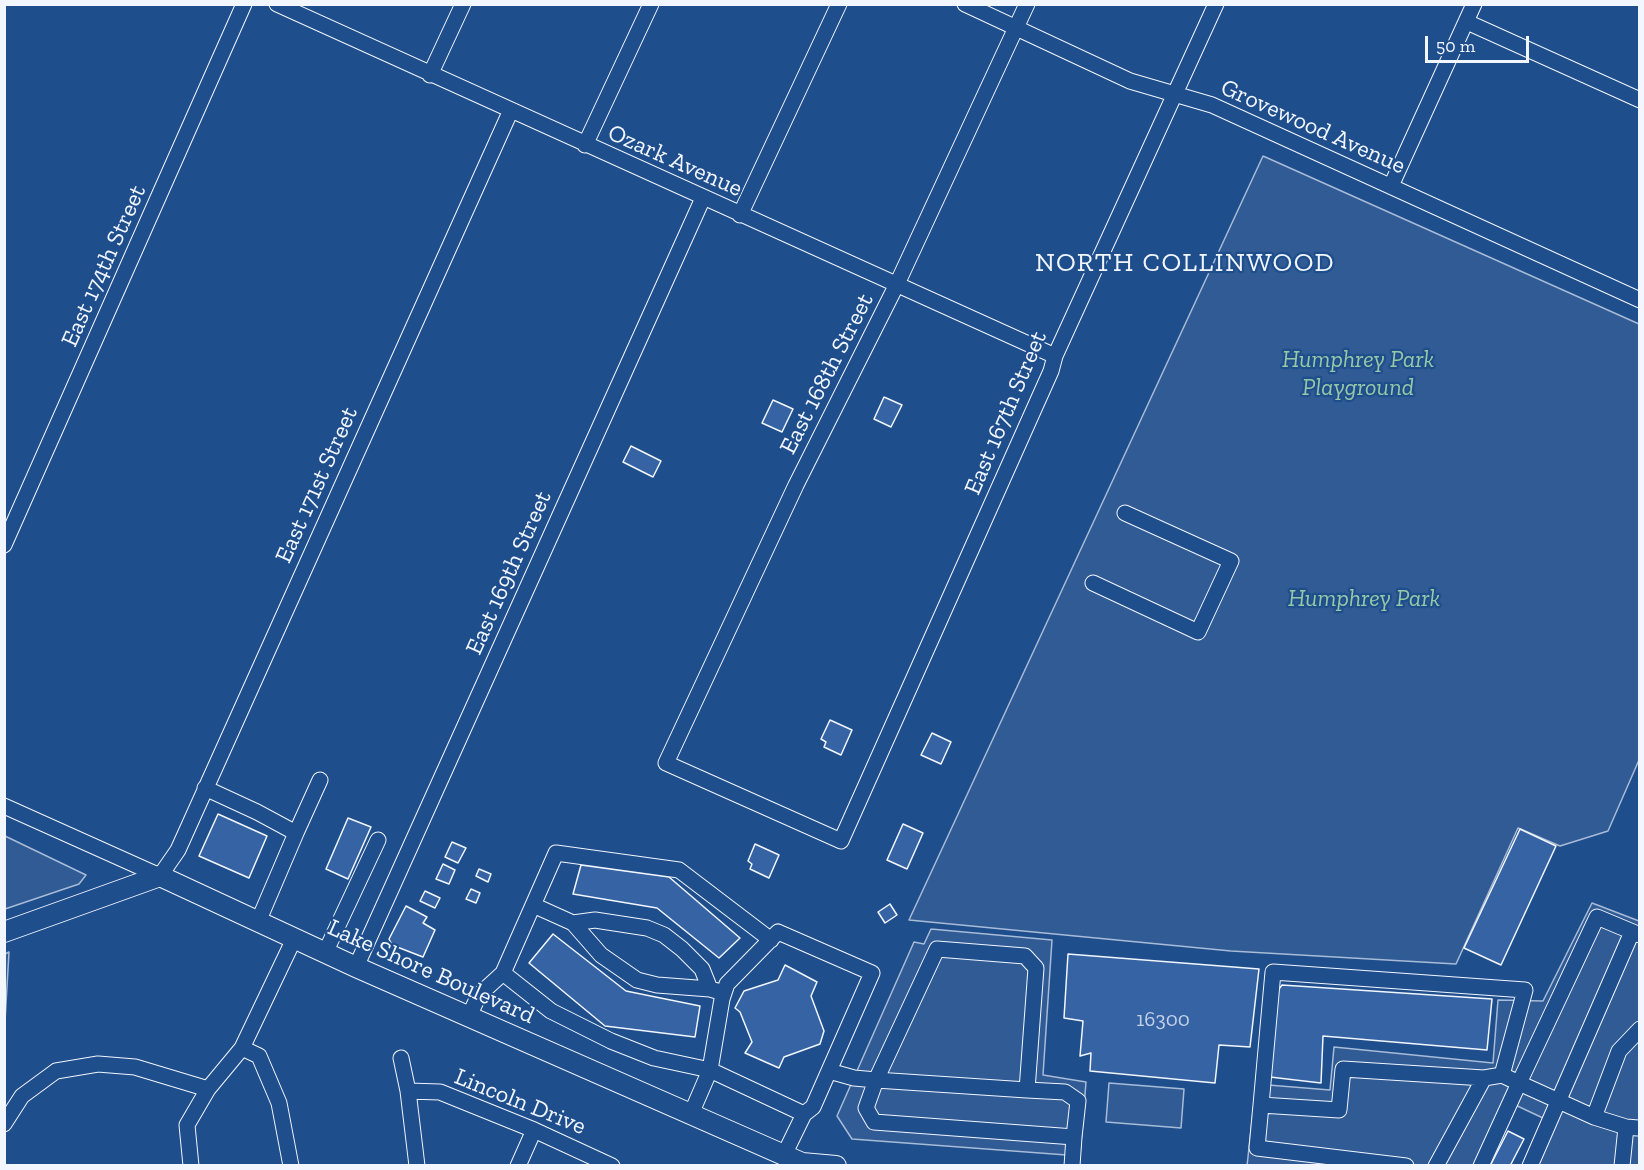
<!DOCTYPE html>
<style>
body{margin:0}
#map{position:relative;width:1644px;height:1170px;overflow:hidden;background:#1f4e8c;font-family:"Zilla Slab",serif}
canvas{display:block}
.frame{position:absolute;inset:0;border:6px solid #f2f6ff;pointer-events:none}
.scale{position:absolute;left:1425px;top:36px;width:104px;height:27px;box-sizing:border-box;border:3px solid #f2f6ff;border-top:0;padding-left:8px;font-size:18px;line-height:21px;white-space:nowrap;color:#f2f6ff;-webkit-text-stroke:4px #1f4e8c;paint-order:stroke}
</style>
<div id="map">
<canvas width="1644" height="1170"></canvas>
<div class="frame"></div>
<div class="scale">50 m</div>
</div>
<script>
const context = document.querySelector('canvas').getContext('2d');
context.lineJoin = 'round';
function fill(path, color) { context.fillStyle = color; context.fill(path, 'evenodd'); }
const poly = rows => new Path2D(rows.map(r => 'M' + r).join(''));
function strokePath(path, color, width, dash) { context.strokeStyle = color; context.lineWidth = width; context.lineCap = dash ? 'butt' : 'round'; context.setLineDash(dash || []); context.stroke(path); }
function write(font, color, halo, rows, align = 'center') {
  context.font = font + ' "Zilla Slab",serif'; context.lineWidth = 4.5; context.setLineDash([]); context.textBaseline = 'middle'; context.strokeStyle = halo; context.fillStyle = color; for (const [text, x, y, turn = 0] of rows) {
    context.save(); context.translate(x, y); context.rotate((+turn || 0) * Math.PI / 180); context.textAlign = isNaN(turn) ? turn : align; if (halo) context.strokeText(text, 0, 0); context.fillText(text, 0, 0); context.restore();
  }
}
const built = poly([
 [1263,156,1639,324,1639,760,1608,831,1560,846,1518,828,1456,964,1231,951,909,920,1263,156],
 [4,836,5,836,86,875,79,884,5,909,4,836],
 [1592,903,1639,921,1639,1165,1525,1165,1545,1119,1509,1102,1482,1165,1247,1166,1256,1084,1330,1090,1334,1047,1493,1063,1498,1000,1543,1001,1592,903],
 [931,929,1052,940,1043,1075,1086,1082,1080,1156,852,1139,837,1116,914,942,924,944,931,929],
 [9,952,5,1021,5,954,9,952],
 [1109,1083,1184,1089,1181,1128,1106,1122,1109,1083]
]);
const building = poly([
 [884,397,902,405,891,427,874,419,884,397],
 [773,400,793,409,782,432,762,423,773,400],
 [631,446,661,461,653,477,623,462,631,446],
 [830,720,852,730,841,755,824,747,826,742,821,739,830,720],
 [932,733,951,742,941,764,921,755,932,733],
 [218,814,267,836,249,878,199,856,218,814],
 [348,818,371,827,348,879,326,869,348,818],
 [903,824,923,833,907,869,887,860,903,824],
 [1520,829,1556,846,1501,965,1464,948,1520,829],
 [452,842,466,848,458,863,445,857,452,842],
 [755,844,779,855,769,878,750,869,752,864,748,861,755,844],
 [443,864,455,870,449,884,436,879,443,864],
 [581,865,669,877,740,938,719,958,657,908,573,894,581,865],
 [479,869,491,874,488,882,476,876,479,869],
 [471,889,480,893,476,903,466,899,471,889],
 [425,891,440,898,435,908,420,901,425,891],
 [890,904,897,915,885,923,878,912,890,904],
 [406,906,427,917,423,923,435,930,423,957,392,945,389,939,406,906],
 [553,934,626,991,700,1006,695,1037,605,1026,529,963,553,934],
 [1068,954,1259,969,1250,1047,1219,1045,1215,1083,1090,1071,1091,1053,1080,1056,1083,1021,1064,1018,1068,954],
 [785,965,817,982,811,996,824,1031,820,1044,784,1057,779,1068,745,1053,752,1042,740,1012,735,1008,744,991,778,980,785,965],
 [1282,985,1492,999,1487,1050,1323,1036,1321,1083,1270,1077,1276,993,1282,985],
 [1508,1131,1524,1139,1510,1166,1490,1166,1508,1131]
]);
const minor = poly([
 [277,4,1055,356],
 [965,4,1130,81,1212,105,1640,300],
 [1027,4,897,284,796,485,666,763,841,841,1051,371,1055,356,1216,4],
 [1467,22,1640,100],
 [430,75,463,4],
 [585,145,651,4],
 [1391,186,1474,4],
 [740,215,839,4],
 [4,545,244,4],
 [1093,583,1198,632,1231,561,1125,513],
 [205,788,257,812,296,833,258,922],
 [4,806,160,876,178,850,511,110],
 [296,833,320,780],
 [533,905,573,923,601,955,637,980,657,985,710,989,724,993],
 [573,923,595,920,647,928,664,935,682,949,702,969,710,989],
 [325,953,378,840],
 [356,967,703,198],
 [503,973,551,1011,611,1041,654,1058,710,1070,804,1114],
 [469,1016,479,995,503,973,556,853,679,870,771,940],
 [242,1048,259,1056,279,1103,291,1166],
 [401,1058,408,1091,417,1166],
 [829,1071,854,1078,876,1080,1027,1090,1065,1092,1078,1101,1074,1137,874,1122,866,1108,876,1080,937,949,1025,956,1036,968,1027,1090],
 [408,1091,440,1092,534,1130,612,1166],
 [1261,1105,1273,972,1525,990,1502,1075],
 [691,1114,710,1070,722,999,727,984,778,932,872,973,813,1107,804,1114,784,1155],
 [1594,1117,1619,1051,1640,1029],
 [4,1124,22,1096,56,1071,98,1064,135,1067,208,1089],
 [191,1166,187,1125,208,1089,242,1048,294,939],
 [518,1166,534,1130],
 [1072,1166,1074,1137],
 [1406,1166,1257,1148,1261,1105,1339,1110,1343,1069,1484,1078,1502,1075,1519,1083,1597,917,1640,935],
 [1436,1166,1484,1078],
 [1481,1166,1519,1083,1594,1117,1626,1127],
 [1530,1166,1632,932],
 [1622,1166,1626,1127,1638,1128]
]);
const major = poly([
 [4,932,160,876,356,967,802,1163,836,1166]
]);
const numberNames = [
 ["16300",1163,1020]
];
const streetNames = [
 ["Grovewood Avenue",1313,127,24],
 ["Ozark Avenue",675,161,24],
 ["East 174th Street",104,266,-66],
 ["East 168th Street",827,374,-63],
 ["East 167th Street",1006,413,-67],
 ["East 171st Street",317,485,-66],
 ["East 169th Street",509,573,-66],
 ["Lake Shore Boulevard",431,972,24],
 ["Lincoln Drive",520,1102,22]
];
const parkNames = [
 ["Humphrey Park",1358,360],
 ["Playground",1358,388],
 ["Humphrey Park",1364,599]
];
const quarterNames = [
 ["NORTH COLLINWOOD",1185,263]
];
fill(built, '#305b95');
strokePath(built, '#a8bbd7', 1.5);
fill(building, '#3563a3');
strokePath(building, '#f2f6ff', 1.5);
strokePath(minor, '#f2f6ff', 17);
strokePath(major, '#f2f6ff', 22);
strokePath(minor, '#1f4e8c', 15);
strokePath(major, '#1f4e8c', 20);
write('21px', '#c3d1e8', null, numberNames);
write('24px', '#f2f6ff', '#1f4e8c', streetNames);
write('italic 24px', '#97c8a6', '#1f4e8c', parkNames);
context.letterSpacing = '1.5px';
write('27px', '#f2f6ff', '#1f4e8c', quarterNames);
context.letterSpacing = '0px';
</script>
